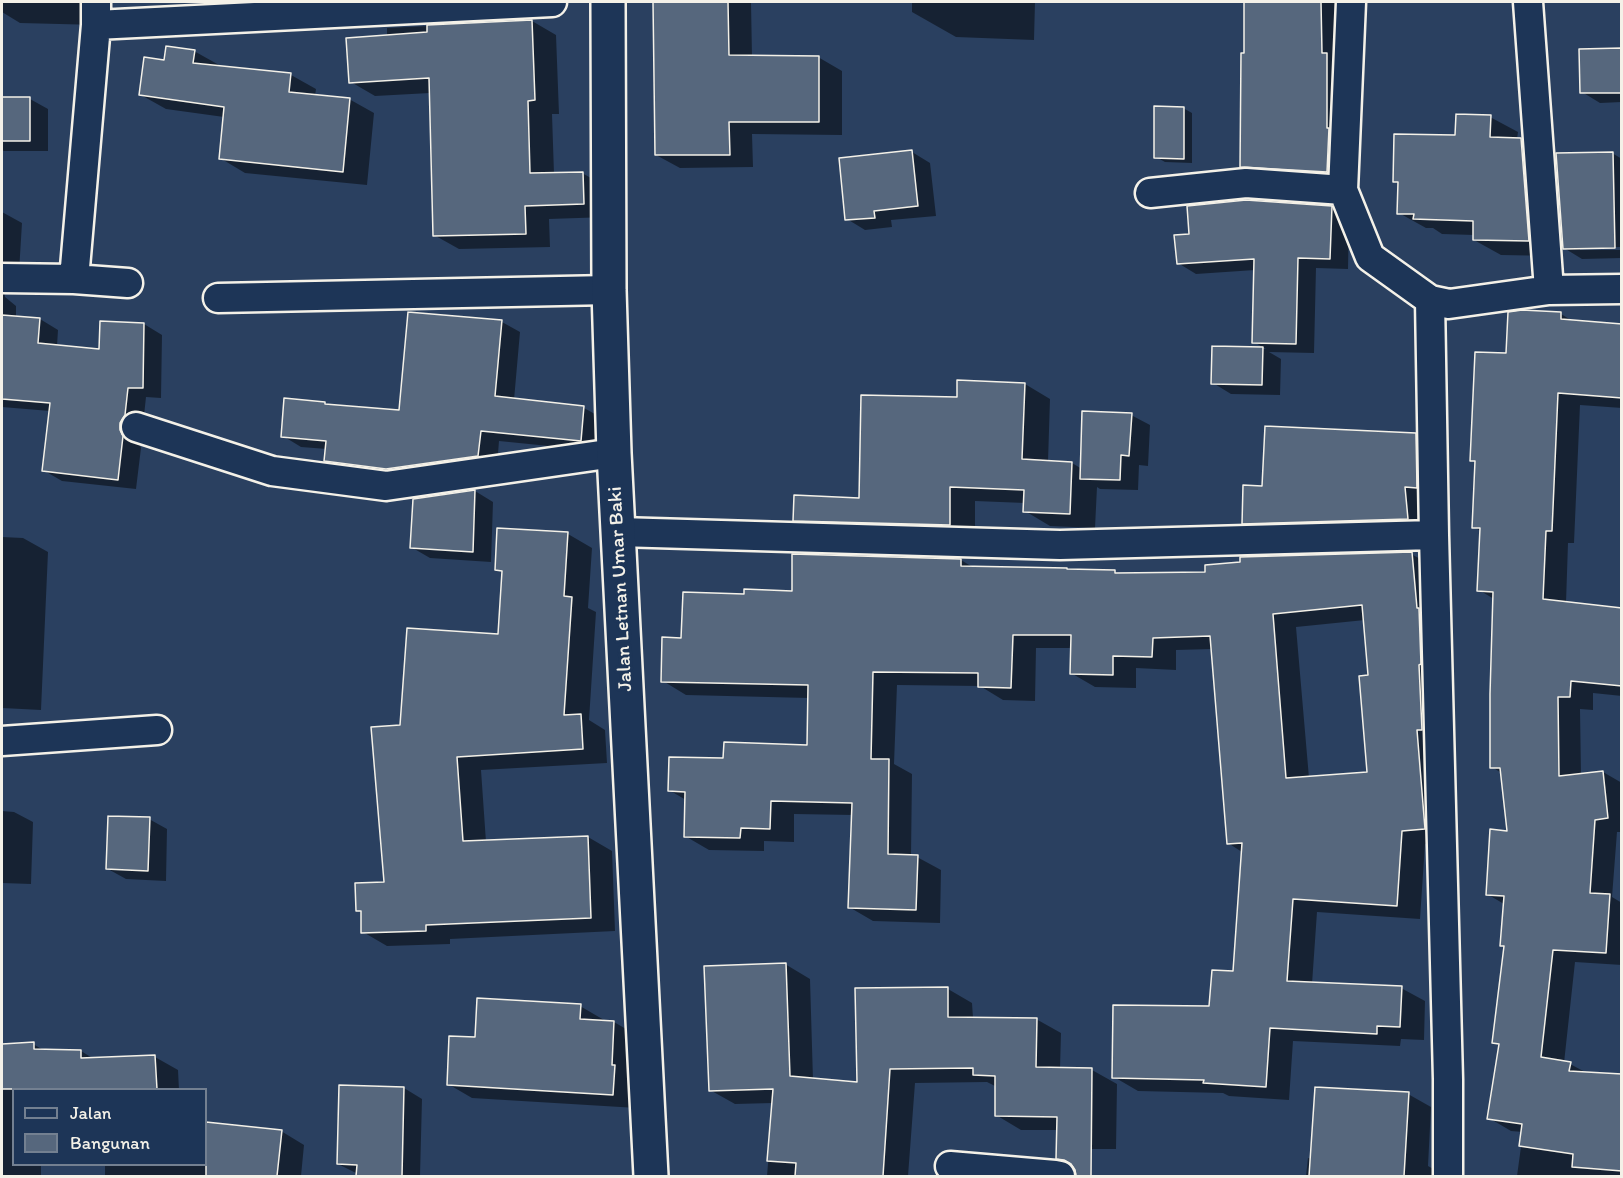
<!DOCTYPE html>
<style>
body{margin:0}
#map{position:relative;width:1623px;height:1178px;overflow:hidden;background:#2a4060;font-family:Itim,sans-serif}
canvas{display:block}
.frame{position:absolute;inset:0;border:3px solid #f4f1e8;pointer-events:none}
.legend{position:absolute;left:12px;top:1088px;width:195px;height:78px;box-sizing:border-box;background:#1d3557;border:2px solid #738091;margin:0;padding:8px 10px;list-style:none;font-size:18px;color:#f4f1e8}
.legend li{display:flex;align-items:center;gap:12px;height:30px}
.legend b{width:30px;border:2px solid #738091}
</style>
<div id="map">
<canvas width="1623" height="1178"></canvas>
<div class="frame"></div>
<ul class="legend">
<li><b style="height:8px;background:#1d3557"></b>Jalan</li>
<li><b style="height:16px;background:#56677d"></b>Bangunan</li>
</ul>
</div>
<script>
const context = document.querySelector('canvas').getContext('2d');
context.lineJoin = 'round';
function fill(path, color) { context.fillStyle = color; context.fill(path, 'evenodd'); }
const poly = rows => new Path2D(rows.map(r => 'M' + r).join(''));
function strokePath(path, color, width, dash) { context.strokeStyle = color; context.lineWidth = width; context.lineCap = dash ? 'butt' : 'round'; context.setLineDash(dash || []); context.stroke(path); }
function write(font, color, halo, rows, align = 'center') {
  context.font = font + ' Itim,sans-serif'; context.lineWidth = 6; context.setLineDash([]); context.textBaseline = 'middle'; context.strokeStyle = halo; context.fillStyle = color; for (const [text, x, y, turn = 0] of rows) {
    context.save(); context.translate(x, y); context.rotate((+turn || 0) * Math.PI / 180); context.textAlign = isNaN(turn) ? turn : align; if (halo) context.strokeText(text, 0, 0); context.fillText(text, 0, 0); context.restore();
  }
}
const shadow = poly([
 [2,2,99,2,98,25,20,23,2,12],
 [655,2,751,2,752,57,818,57,842,71,842,135,752,134,753,167,680,168,656,155],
 [912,2,1035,2,1034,40,956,37,912,12],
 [1245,2,1335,2,1335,4,1342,8,1348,183,1263,178,1242,166,1245,54],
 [532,21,556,35,559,114,552,114,554,174,582,173,607,187,608,217,549,219,550,247,459,249,434,235,430,93,375,96,351,82,387,37,387,28],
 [1622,50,1622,102,1600,103,1582,92],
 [194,51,219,65,219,67,291,75,316,89,315,96,349,99,374,113,367,185,245,173,220,158,224,117,166,109,141,95,165,61],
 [2,99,30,99,48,109,48,151,4,151,2,150],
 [1183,108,1192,113,1192,163,1165,162,1156,157],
 [1490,117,1518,132,1517,139,1521,139,1548,155,1555,256,1501,255,1474,240,1474,235,1442,234,1433,228,1426,228,1399,213,1399,184,1394,181,1457,137],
 [912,152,930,163,936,216,891,220,892,227,865,230,847,219],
 [1612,153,1622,159,1622,247,1580,247,1580,250,1622,250,1622,258,1582,259,1564,248],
 [1331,207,1349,218,1348,269,1316,268,1314,353,1269,352,1281,359,1280,395,1231,394,1213,383,1214,348,1266,349,1254,342,1255,270,1196,274,1178,263],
 [2,212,22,223,19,272,4,288,5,297,16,306,16,318,40,319,58,330,57,346,101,350,144,324,162,335,161,398,146,397,143,425,138,441,141,448,136,489,62,481,43,470,50,411,2,407],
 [1561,314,1574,322,1622,328,1622,408,1580,405,1574,543,1568,543,1566,603,1622,609,1622,696,1593,693,1593,710,1580,709,1581,775,1603,772,1622,783,1622,832,1617,832,1612,897,1622,903,1622,965,1575,962,1564,1063,1570,1064,1587,1073,1622,1075,1622,1176,1517,1176,1523,1132,1511,1131,1489,1118,1500,1046,1494,1042,1506,947,1501,945,1504,904,1487,894,1509,832,1503,774,1492,767,1494,599,1479,590,1482,532,1474,527,1477,463,1472,460,1507,355],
 [502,322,520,332,514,400,584,408,602,418,599,451,499,441,497,466,405,479,344,471,326,460,327,449,301,447,283,436,324,403,329,406,400,412],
 [959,381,1025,384,1050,399,1048,462,1072,463,1082,469,1131,415,1150,425,1148,466,1139,465,1138,490,1100,489,1097,487,1095,528,1050,526,1025,511,1025,503,975,501,975,539,819,534,794,520,861,499,958,398],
 [1415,434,1440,448,1432,532,1267,537,1243,523,1264,488],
 [475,491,493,502,491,562,430,558,411,547],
 [499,530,568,534,592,548,588,608,596,612,589,720,605,730,607,763,481,770,486,842,588,837,612,851,615,931,450,939,450,944,387,946,363,932,362,913,358,910,385,883,401,726,499,636,504,573,497,569],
 [2,537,23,538,48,552,41,710,2,708],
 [1411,554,1435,567,1448,842,1425,844,1420,919,1317,912,1312,984,1401,988,1425,1001,1424,1040,1401,1039,1400,1046,1293,1041,1289,1100,1229,1096,1223,1093,1138,1091,1114,1077,1211,1008,1235,973,1242,852,1228,843,1213,649,1176,650,1176,670,1136,668,1136,688,1095,687,1071,673,1072,648,1036,648,1035,701,1003,700,980,686,897,685,894,764,912,774,911,857,917,857,941,870,940,923,873,921,849,907,853,815,794,814,794,842,764,841,764,851,709,850,685,836,686,800,669,790,725,760,808,746,809,698,686,695,663,681,683,639,745,595,793,592,961,560,974,568,1115,572,1120,575,1207,573],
 [1365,620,1369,677,1368,774,1309,778,1296,627],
 [2,811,14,812,33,822,31,884,2,883],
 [149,819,167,829,166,881,126,879,108,869],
 [785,964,810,979,813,1080,858,1083,948,989,972,1003,973,1018,1036,1019,1061,1033,1060,1069,1092,1070,1117,1084,1116,1149,1083,1149,1058,1130,1021,1130,996,1115,997,1087,987,1082,915,1083,908,1176,767,1176,773,1103,735,1104,710,1090],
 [580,1006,604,1020,604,1022,614,1022,638,1036,637,1108,472,1098,448,1084,476,1039],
 [33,1044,45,1051,81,1051,94,1059,155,1057,178,1070,179,1090,14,1090,14,1164,41,1164,41,1176,2,1176,2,1045],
 [404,1088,422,1099,420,1176,358,1176,358,1174,338,1164],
 [1408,1094,1431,1107,1428,1166,1446,1176,1306,1176,1308,1158,1312,1159],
 [206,1124,281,1131,304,1145,301,1176,105,1176,105,1164,206,1164]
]);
const building = poly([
 [653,2,728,2,729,55,819,56,819,122,729,122,730,155,655,155,653,2],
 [1244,2,1321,2,1322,53,1327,53,1327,128,1329,128,1327,172,1240,167,1241,53,1244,53,1244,2],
 [532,20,535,100,528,101,530,173,583,172,584,204,525,206,526,234,433,236,429,78,349,83,346,38,427,32,427,25,532,20],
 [166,46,195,50,193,63,291,73,289,92,350,98,343,172,219,159,224,107,139,95,144,57,164,60,166,46],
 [1622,48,1622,93,1580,93,1579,49,1622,48],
 [2,97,30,97,30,141,2,141,2,97],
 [1154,106,1184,107,1184,159,1154,158,1154,106],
 [1456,114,1491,115,1490,137,1521,138,1529,241,1473,240,1473,221,1413,219,1414,214,1397,214,1398,182,1393,182,1394,134,1455,135,1456,114],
 [912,150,918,206,874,211,875,218,845,220,839,158,912,150],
 [1613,152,1615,248,1563,249,1556,153,1613,152],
 [1246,200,1332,206,1330,259,1298,258,1296,344,1252,343,1254,259,1177,264,1174,235,1189,234,1187,206,1246,200],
 [1522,310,1561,312,1561,319,1622,324,1622,398,1558,393,1552,531,1546,531,1543,599,1622,608,1622,686,1571,681,1570,697,1558,697,1559,776,1603,771,1608,818,1595,820,1590,893,1610,894,1606,953,1553,950,1541,1057,1571,1062,1569,1071,1622,1074,1622,1171,1572,1167,1573,1154,1519,1146,1522,1124,1487,1119,1499,1044,1492,1043,1504,946,1500,946,1504,896,1486,895,1490,829,1507,831,1500,768,1490,768,1490,694,1493,592,1477,591,1480,528,1472,528,1475,461,1470,461,1475,352,1506,353,1508,312,1522,310],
 [408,312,502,320,495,396,584,406,581,441,481,431,478,456,386,469,324,461,326,441,281,437,284,398,325,402,325,404,399,410,408,312],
 [2,315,40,318,38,343,99,349,100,321,144,323,143,388,128,388,125,415,120,423,120,430,123,436,118,480,42,471,50,403,2,399,2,315],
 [1212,346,1263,347,1262,385,1211,384,1212,346],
 [957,380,1025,383,1022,459,1072,462,1070,514,1023,512,1024,490,950,487,950,525,793,521,794,495,859,498,861,395,957,397,957,380],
 [1082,411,1132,413,1129,456,1121,455,1120,480,1080,479,1082,411],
 [1265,426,1416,433,1417,488,1405,487,1408,519,1242,524,1243,485,1262,486,1265,426],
 [475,490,473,552,410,548,413,499,475,490],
 [497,528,568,532,564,596,572,597,564,715,581,714,583,749,457,757,463,841,588,836,591,918,426,925,426,931,361,933,361,911,356,911,355,883,384,882,371,727,400,725,407,628,498,634,502,571,495,570,497,528],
 [1412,552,1417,608,1419,608,1421,664,1419,665,1422,730,1417,730,1425,829,1402,831,1397,906,1293,899,1287,981,1402,986,1400,1027,1377,1026,1377,1034,1270,1028,1266,1087,1203,1083,1204,1080,1112,1078,1113,1005,1209,1006,1212,970,1233,971,1242,843,1227,844,1210,636,1153,638,1152,657,1113,656,1113,675,1070,674,1071,635,1013,635,1011,688,978,687,978,673,873,672,871,759,889,759,888,854,918,855,916,910,848,908,852,803,771,801,770,829,741,828,740,838,684,837,685,792,668,791,669,757,723,758,724,742,807,745,808,685,661,682,662,637,681,638,683,592,744,594,744,589,792,591,792,554,961,559,961,566,1067,568,1067,569,1115,570,1115,573,1205,572,1205,565,1240,562,1240,557,1412,552],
 [1362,605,1368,675,1359,676,1367,772,1286,778,1273,614,1362,605],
 [108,816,150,817,148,871,106,869,108,816],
 [786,963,790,1076,857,1082,855,988,948,987,948,1017,1037,1018,1036,1067,1092,1068,1091,1176,1076,1176,1075,1170,1071,1164,1064,1160,1056,1159,1057,1117,995,1116,995,1076,973,1075,973,1068,890,1069,883,1176,795,1176,796,1163,767,1161,773,1089,709,1091,704,966,786,963],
 [477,998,581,1004,580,1019,614,1021,612,1065,615,1065,613,1095,447,1085,449,1036,475,1037,477,998],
 [34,1042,34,1049,81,1050,81,1058,155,1055,157,1089,2,1089,2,1044,34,1042],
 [339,1085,404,1087,402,1176,356,1176,357,1165,337,1164,339,1085],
 [1315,1087,1409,1092,1404,1176,1309,1176,1315,1087],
 [206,1122,282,1130,277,1176,206,1176,206,1122]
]);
const minor = poly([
 [1351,2,1343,190,1370,257,1430,300,1449,304,1549,290,1622,289],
 [1528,2,1549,290],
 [96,25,552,2],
 [1150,193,1246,183,1343,190],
 [2,278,74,279,128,283],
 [74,279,96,25,96,2],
 [218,298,609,290],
 [1430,300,1434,535,1448,1079,1448,1176],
 [136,427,272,471,386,486,614,453],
 [619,532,1060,545,1434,535],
 [2,741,157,730],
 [950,1166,1055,1175,1060,1176]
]);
const tertiary = poly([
 [608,2,609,290,614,453,651,1176]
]);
const streetNames = [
 ["Jalan Letnan Umar Baki",621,589,-93]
];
fill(shadow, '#0007');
fill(building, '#56677d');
strokePath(building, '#f4f1e8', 1.5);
strokePath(minor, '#f4f1e8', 33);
strokePath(tertiary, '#f4f1e8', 38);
strokePath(minor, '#1d3557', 28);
strokePath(tertiary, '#1d3557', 33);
write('20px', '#f4f1e8', '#1d3557', streetNames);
</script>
